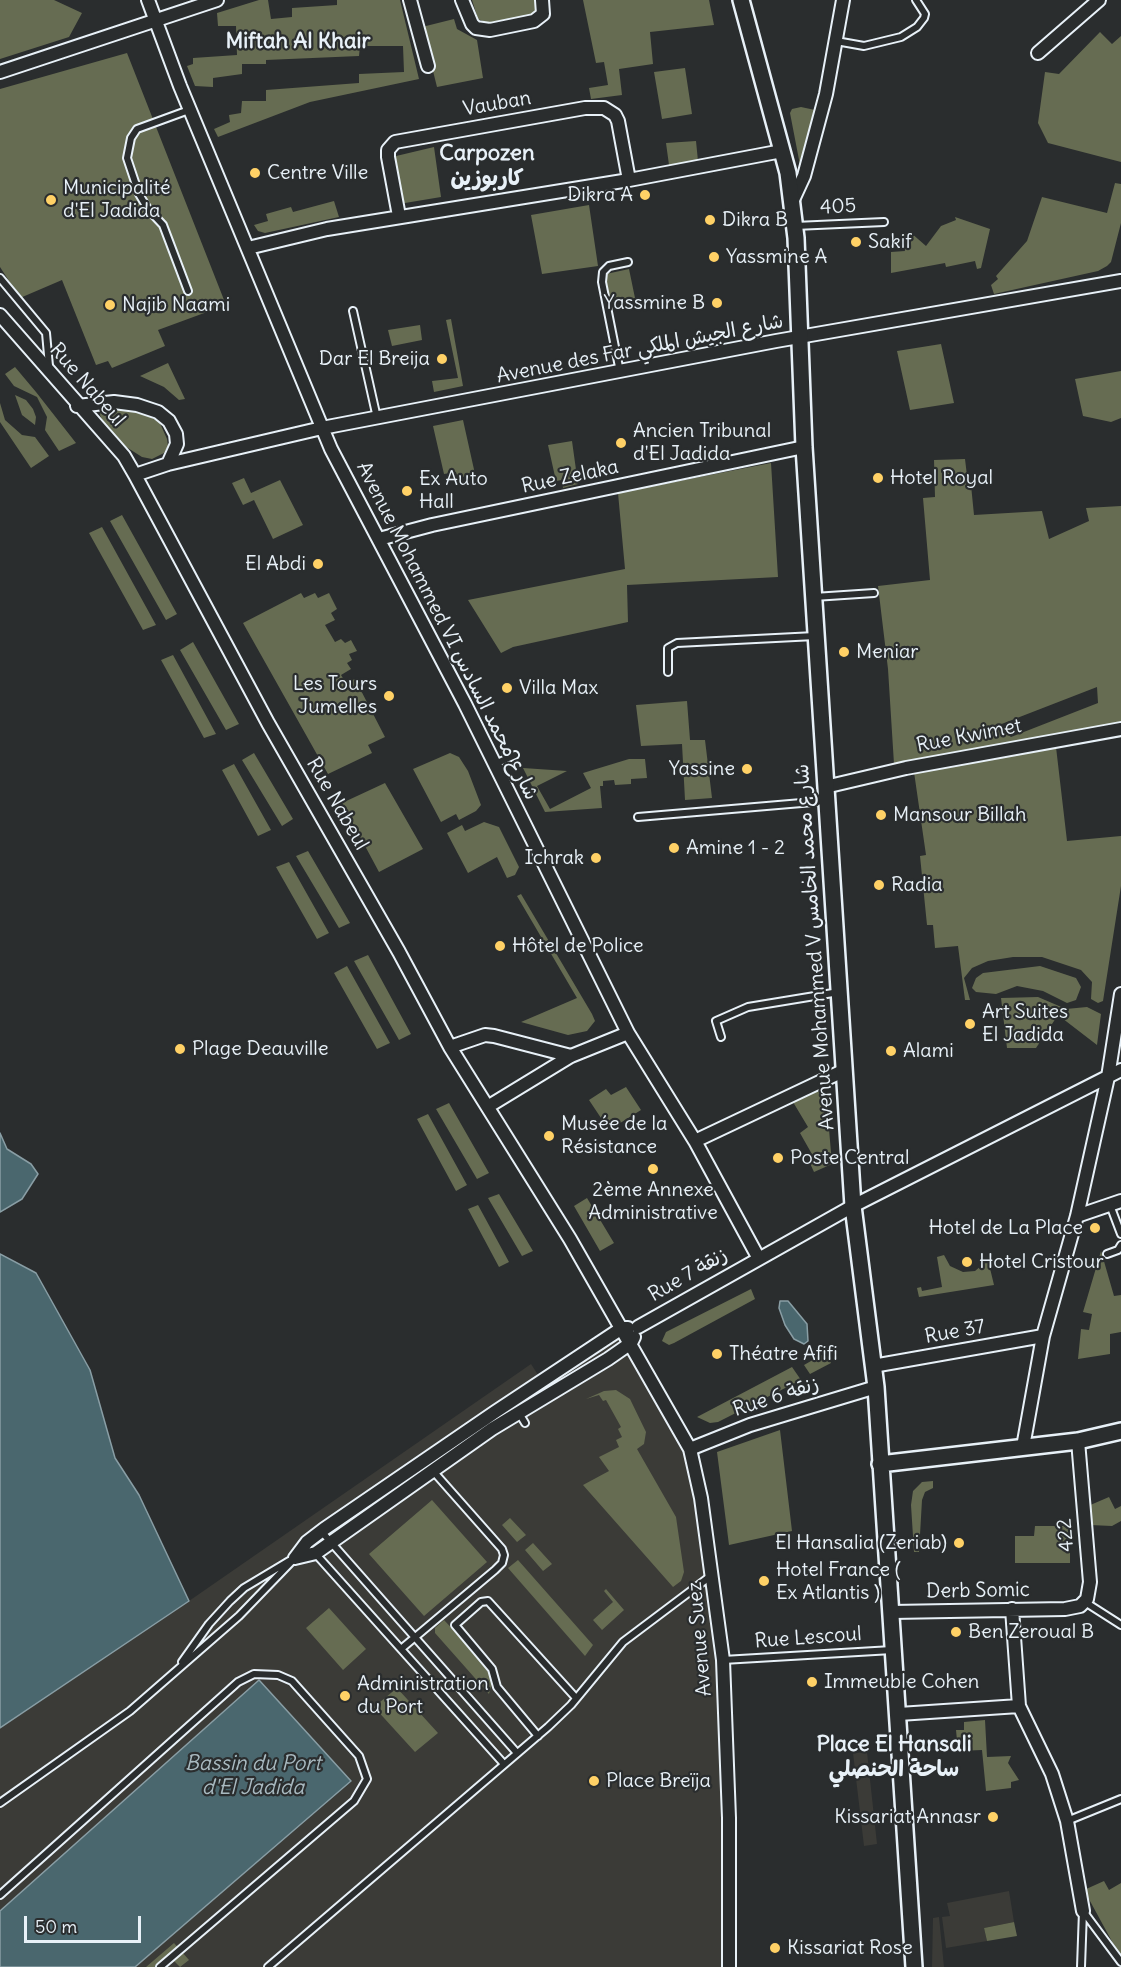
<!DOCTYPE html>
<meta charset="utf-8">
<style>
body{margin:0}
#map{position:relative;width:1121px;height:1967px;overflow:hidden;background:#2a2d2e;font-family:Delius,sans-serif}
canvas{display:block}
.scale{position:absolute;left:24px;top:1916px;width:117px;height:27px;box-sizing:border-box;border:3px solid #e8f1f8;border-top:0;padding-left:8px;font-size:18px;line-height:21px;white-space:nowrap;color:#e8f1f8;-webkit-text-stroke:4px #2a2d2e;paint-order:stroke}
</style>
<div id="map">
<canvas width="1121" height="1967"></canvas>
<div class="scale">50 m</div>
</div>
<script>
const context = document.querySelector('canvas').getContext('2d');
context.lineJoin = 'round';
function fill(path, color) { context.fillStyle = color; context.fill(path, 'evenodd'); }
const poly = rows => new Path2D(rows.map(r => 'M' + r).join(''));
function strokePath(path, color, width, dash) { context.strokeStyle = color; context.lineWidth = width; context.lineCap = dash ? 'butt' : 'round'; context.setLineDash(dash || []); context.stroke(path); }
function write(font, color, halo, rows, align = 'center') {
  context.font = font + ' Delius,"Playpen Sans Arabic",sans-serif'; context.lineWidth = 4.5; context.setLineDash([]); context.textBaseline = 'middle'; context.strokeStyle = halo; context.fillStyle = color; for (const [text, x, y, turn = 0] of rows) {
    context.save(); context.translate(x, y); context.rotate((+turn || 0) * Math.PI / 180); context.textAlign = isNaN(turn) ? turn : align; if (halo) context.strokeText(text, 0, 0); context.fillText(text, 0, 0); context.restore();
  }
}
const built = poly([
 [622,1328,690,1449,723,1660,729,1967,135,1967,351,1782,0,1911,0,1728,189,1601,531,1364,542,1381],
 [867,1752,877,1844,864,1846,853,1753],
 [1009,1891,1014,1922,984,1928,987,1941,946,1948,942,1917,950,1916,947,1903],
 [939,1917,944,1967,932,1967,933,1918]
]);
const green = poly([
 [0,0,54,0,82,13,69,37,0,59],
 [259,0,268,0,271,19,292,17,292,8,337,5,337,0,400,0,419,79,310,102,218,137,214,129,230,122,229,115,241,113,242,101,266,101,266,90,359,83,359,74,404,72,403,46,360,46,359,56,266,60,266,64,242,64,242,74,213,78,213,87,195,86,187,66,193,64,193,58,237,55,236,26,218,26,217,13],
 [472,0,535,0,536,10,533,16,490,24,478,19],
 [583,0,709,0,714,25,650,32,653,64,619,69,622,95,591,99,589,88,608,85,604,62,596,63],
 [454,19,457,29,477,40,483,78,437,87,422,27],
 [1100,32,1112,44,1121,36,1121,162,1048,143,1038,123,1045,72,1059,74],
 [127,53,226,305,158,330,165,346,112,368,108,361,96,365,62,280,20,298,0,267,0,89],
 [685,68,692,114,662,119,654,72],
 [801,107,815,110,815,113,800,165,790,113,792,109],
 [696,141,698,161,669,165,666,143],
 [434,147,441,197,399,204,392,157],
 [1115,183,1121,184,1121,223,1111,262,1107,266,1098,271,994,294,991,285,998,279,996,276,1027,241,1042,197,1107,213],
 [334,201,339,217,265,233,258,231,254,225,268,221,266,214,291,207,293,212],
 [589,205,598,266,542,274,531,215],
 [955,217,990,229,981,268,977,269,975,261,946,267,945,263,891,273,891,252,905,251,901,235,910,232,926,246,941,226,956,220],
 [629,269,635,298,609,304,606,274],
 [451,319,463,386,434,392,432,381,458,378,446,320],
 [420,325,422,340,392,346,388,330],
 [941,344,954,403,910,410,897,351],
 [168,363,185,399,179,400,164,387,140,376],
 [15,367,36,392,76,443,59,451,45,430,47,417,37,397,14,386,5,374],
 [1121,371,1121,418,1111,422,1083,416,1075,379],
 [15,395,26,400,33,409,36,417,35,425,22,415],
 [0,403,5,420,22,435,35,437,49,456,31,468,0,422],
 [109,407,141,413,159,421,167,439,168,446,164,453,152,459,142,457,120,443,104,425,100,415,101,411],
 [463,420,475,474,458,478,456,472,444,474,433,426],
 [572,441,578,484,563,488,562,480,556,481,548,445],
 [965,459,968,484,971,485,974,515,1042,511,1049,539,1089,521,1086,508,1121,506,1121,724,894,764,888,669,878,586,930,580,923,498,935,497,934,460],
 [1097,687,1098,703,1011,737,999,725],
 [771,463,778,577,627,585,628,622,513,647,501,653,468,600,625,569,618,493],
 [244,478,251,493,280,480,303,525,273,539,254,500,243,505,232,483],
 [122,515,177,614,166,620,110,521],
 [102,527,156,625,143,630,89,533],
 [301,593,304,598,315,593,318,598,329,593,337,609,331,613,335,620,325,625,335,642,341,639,345,643,351,640,357,651,349,654,352,660,347,663,351,669,341,675,346,683,355,679,385,737,368,745,372,753,328,774,243,623],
 [193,642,239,724,226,730,180,650],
 [173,655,216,734,204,738,161,660],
 [687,701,690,740,705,740,712,798,685,800,682,744,641,746,636,705],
 [1056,747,1067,841,1121,836,1121,886,1103,1001,1098,1003,1091,999,1092,982,1081,970,1042,957,1013,957,988,961,972,968,964,978,970,1000,965,1000,958,946,935,948,933,925,927,925,920,856,926,855,914,772],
 [254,753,293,819,282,826,242,760],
 [450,753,459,757,468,771,481,805,476,811,459,820,456,814,441,822,413,769],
 [629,759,645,759,647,778,631,779,631,784,615,785,614,780,603,781,603,786,600,786,602,808,545,812,523,768,567,771,537,786,550,809,591,788,583,773],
 [234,764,271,830,258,836,222,770],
 [385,783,423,849,379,872,342,803],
 [484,822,499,827,519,867,515,875,507,878,497,857,468,873,447,833,462,825,465,831],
 [308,851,350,923,339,928,296,856],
 [289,862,329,933,317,939,276,867],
 [521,894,592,1014,595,1021,587,1031,568,1035,521,1022,577,998,517,896],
 [368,955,411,1034,399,1040,354,961],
 [347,966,390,1043,377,1049,334,973],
 [1040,966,1076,978,1081,987,1076,1000,1067,1003,1043,991,1017,986,996,994,976,992,972,988,976,978,983,973],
 [1038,997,1066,1009,1087,1007,1101,1014,1097,1045,1058,1015,1036,1048,1007,1048,1001,998],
 [626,1087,641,1110,609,1130,589,1100,606,1089,611,1095],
 [817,1091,826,1094,832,1164,814,1172,808,1159,813,1156,800,1133,808,1127,793,1102],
 [449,1103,489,1173,477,1179,436,1109],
 [428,1114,467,1185,456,1191,417,1119],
 [499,1194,533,1251,522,1256,488,1198],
 [587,1198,614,1243,600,1251,574,1206],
 [478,1205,509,1262,499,1267,468,1209],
 [1101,1251,1114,1296,1121,1295,1121,1332,1110,1334,1110,1354,1078,1359,1081,1329,1089,1330,1092,1314,1083,1312],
 [944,1255,950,1266,963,1272,975,1271,988,1260,994,1285,919,1297,917,1288,921,1287,922,1291,942,1287,937,1257],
 [751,1289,755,1299,674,1343,669,1345,662,1341,666,1332],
 [825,1353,831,1363,810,1374,804,1365],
 [792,1367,801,1380,718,1422,710,1423,697,1417],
 [616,1390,630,1399,646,1432,644,1444,637,1449,676,1517,684,1572,681,1581,673,1587,583,1485,609,1471,599,1457,619,1447,616,1440,622,1437,618,1429,621,1427,606,1400,603,1401,599,1395,586,1399,604,1391],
 [780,1430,792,1531,729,1545,717,1452],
 [933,1481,933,1488,925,1492,922,1500,919,1552,914,1552,911,1505,913,1491,922,1482],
 [1109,1497,1115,1509,1121,1506,1121,1521,1112,1526,1090,1525,1088,1506],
 [432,1500,487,1562,424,1616,369,1554],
 [510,1518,526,1535,517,1542,502,1525],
 [1035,1526,1070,1526,1070,1563,1015,1563,1015,1536,1034,1536],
 [533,1543,552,1564,543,1571,525,1550],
 [518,1560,593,1645,585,1656,508,1568],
 [606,1589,624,1610,602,1630,593,1620,613,1602,604,1591],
 [329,1608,366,1649,343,1670,306,1628],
 [444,1620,490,1669,493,1679,489,1694,435,1633,435,1628],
 [397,1688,438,1733,415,1752,374,1707],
 [985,1720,987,1757,1011,1756,1008,1763,1019,1780,1011,1782,1011,1788,986,1791,982,1750,958,1751,956,1730,964,1730,964,1722],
 [1104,1881,1109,1890,1121,1883,1121,1958,1084,1890],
 [1014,1922,1017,1936,987,1941,984,1928],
 [174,1943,189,1960,180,1967,172,1959,163,1967,146,1967]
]);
const water = poly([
 [0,1133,7,1149,31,1164,38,1174,22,1199,0,1212,0,1133],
 [0,1254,36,1273,90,1370,115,1458,139,1495,189,1601,0,1728,0,1254],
 [780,1301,788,1301,807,1324,808,1341,804,1344,794,1339,785,1325,779,1308,780,1301],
 [259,1680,351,1781,135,1967,0,1967,0,1911,259,1680]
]);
const service = poly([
 [836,41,864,46,901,37,917,27,924,18,925,14,916,0],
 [795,226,884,222],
 [0,278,46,333,49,366],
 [188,291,163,225,148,209,139,194,127,158,131,138,137,129,189,110],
 [353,311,377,418],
 [620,372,602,282,603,272,609,266,628,262],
 [814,597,874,593],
 [668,672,668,648,677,643,815,636],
 [495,764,515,755],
 [638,817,825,801],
 [721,1037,716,1021,748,1007,839,992],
 [1110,1205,1121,1234],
 [1107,1254,1118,1250,1121,1245],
 [519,1413,525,1423],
 [321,1531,517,1753],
 [314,1552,504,1764],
 [1085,1602,1121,1625],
 [401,1649,495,1570,502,1563,504,1555,502,1549,433,1471],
 [723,1660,892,1650],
 [182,1662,209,1624,230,1601,244,1588,289,1561],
 [538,1736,497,1687,492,1669,455,1625,481,1602,488,1601,576,1698],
 [0,1803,130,1711,239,1616,295,1558],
 [1067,1821,1121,1799],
 [0,1895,238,1682,254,1674,278,1675,292,1681,359,1756,367,1779,354,1801,160,1967],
 [1083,1911,1121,1962],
 [268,1967,548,1727,571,1705,623,1642,712,1575],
 [1081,1967,1083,1911]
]);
const minor = poly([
 [148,0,180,86,331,449,465,704,628,1033,695,1141,758,1257],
 [410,0,428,66],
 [462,0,472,24,476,28,490,30,534,21,543,14,542,0],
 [1038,53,1099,0],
 [0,72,217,0],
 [792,202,804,176,826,94,843,0],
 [399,216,388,157,388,150,395,142,585,108,604,108,615,115,618,121,629,180],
 [248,248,327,229,629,180,782,151],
 [0,315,124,456,135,475,268,723,399,952,450,1047,570,1239,690,1449,701,1498,723,1660,729,1818,729,1967],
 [77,406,114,402,137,405,158,412,169,421,176,434,177,444,168,464],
 [135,475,168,464,322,428,776,341,1121,281],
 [379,539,432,525,804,447],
 [825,787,906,768,1121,729],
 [450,1047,485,1035,494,1036,571,1056],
 [489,1106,571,1056,628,1033],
 [695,1141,845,1070],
 [1077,1216,1121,1201],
 [638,1327,853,1206,1121,1070],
 [873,1366,1043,1336],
 [1023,1447,1043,1336,1077,1216,1108,1077,1121,994],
 [690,1449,750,1425,876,1387],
 [295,1558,316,1553,492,1429,608,1359,631,1343,634,1337],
 [295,1558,307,1542,324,1529,495,1412,622,1328,628,1328],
 [892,1612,1065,1609,1080,1606,1087,1599,1090,1582,1078,1441],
 [1019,1706,1052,1774,1067,1821,1083,1911],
 [899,1714,1019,1706,1012,1609]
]);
const tertiary = poly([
 [741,0,788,173,796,238,804,447,853,1206,876,1387,914,1967],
 [880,1464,1078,1441,1121,1431]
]);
const markers = [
 [255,173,6,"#ffd166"],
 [645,195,6,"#ffd166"],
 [51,200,6,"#ffd166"],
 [710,220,6,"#ffd166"],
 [856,242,6,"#ffd166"],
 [714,257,6,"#ffd166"],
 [717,303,6,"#ffd166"],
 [110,305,6,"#ffd166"],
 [442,359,6,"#ffd166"],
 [621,443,6,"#ffd166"],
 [878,478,6,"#ffd166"],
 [407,491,6,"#ffd166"],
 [318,564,6,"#ffd166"],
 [844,652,6,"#ffd166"],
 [507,688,6,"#ffd166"],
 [389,696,6,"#ffd166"],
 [747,769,6,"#ffd166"],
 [881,815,6,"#ffd166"],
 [674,848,6,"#ffd166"],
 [596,858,6,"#ffd166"],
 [879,885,6,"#ffd166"],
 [500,946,6,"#ffd166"],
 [970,1024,6,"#ffd166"],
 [180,1049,6,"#ffd166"],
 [891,1051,6,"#ffd166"],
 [549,1136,6,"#ffd166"],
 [778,1158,6,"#ffd166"],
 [653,1169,6,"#ffd166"],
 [1095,1228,6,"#ffd166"],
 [967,1262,6,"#ffd166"],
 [717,1354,6,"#ffd166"],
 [959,1543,6,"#ffd166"],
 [764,1581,6,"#ffd166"],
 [956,1632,6,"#ffd166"],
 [812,1682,6,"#ffd166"],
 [345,1696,6,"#ffd166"],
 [594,1781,6,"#ffd166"],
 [993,1817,6,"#ffd166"],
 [775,1948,6,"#ffd166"]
];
const streetNames = [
 ["Vauban",497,104,-10],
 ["405",838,207,-3],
 ["Avenue des Far شارع الجيش الملكي",640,349,-11],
 ["Rue Nabeul",87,385,49],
 ["Rue Zelaka",570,477,-12],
 ["Avenue Mohammed VI شارع محمد السادس",447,631,63],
 ["Rue Kwimet",969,736,-11],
 ["Rue Nabeul",337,804,60],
 ["Avenue Mohammed V شارع محمد الخامس",815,947,-94],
 ["Rue 7 زنقة",688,1275,-30],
 ["Rue 37",955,1332,-10],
 ["Rue 6 زنقة",776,1397,-18],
 ["422",1066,1535,-95],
 ["Derb Somic",978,1591,-1],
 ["Rue Lescoul",808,1638,-4],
 ["Avenue Suez",700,1639,-95]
];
const poiNames = [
 ["Centre Ville",267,173],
 ["Municipalité",63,188],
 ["d'El Jadida",63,211],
 ["Dikra A",633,195,"right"],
 ["Dikra B",722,220],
 ["Sakif",868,242],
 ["Yassmine A",726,257],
 ["Yassmine B",705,303,"right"],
 ["Najib Naami",122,305],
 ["Dar El Breija",430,359,"right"],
 ["Ancien Tribunal",633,431],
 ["d'El Jadida",633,454],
 ["Hotel Royal",890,478],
 ["Ex Auto",419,479],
 ["Hall",419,502],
 ["El Abdi",306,564,"right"],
 ["Meniar",856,652],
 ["Les Tours",377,684,"right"],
 ["Jumelles",377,707,"right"],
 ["Villa Max",519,688],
 ["Yassine",735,769,"right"],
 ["Mansour Billah",893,815],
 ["Amine 1 - 2",686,848],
 ["Ichrak",584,858,"right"],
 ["Radia",891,885],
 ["Hôtel de Police",512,946],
 ["Art Suites",982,1012],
 ["El Jadida",982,1035],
 ["Plage Deauville",192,1049],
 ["Alami",903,1051],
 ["Musée de la",561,1124],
 ["Résistance",561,1147],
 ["Poste Central",790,1158],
 ["2ème Annexe",653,1190,"center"],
 ["Administrative",653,1213,"center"],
 ["Hotel de La Place",1083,1228,"right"],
 ["Hotel Cristour",979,1262],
 ["Théatre Afifi",729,1354],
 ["El Hansalia (Zeriab)",947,1543,"right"],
 ["Hotel France (",776,1570],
 ["Ex Atlantis )",776,1593],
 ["Ben Zeroual B",968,1632],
 ["Immeuble Cohen",824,1682],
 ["Administration",357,1684],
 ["du Port",357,1707],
 ["Place Breïja",606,1781],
 ["Kissariat Annasr",981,1817,"right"],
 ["Kissariat Rose",787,1948]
];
const waterNames = [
 ["Bassin du Port",253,1764],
 ["d'El Jadida",253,1788]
];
const quarterNames = [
 ["Miftah Al Khair",298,42],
 ["Carpozen",487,154],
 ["كاربوزين",487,179],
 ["Place El Hansali",894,1745],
 ["ساحة الحنصلي",894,1770]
];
fill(built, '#3b3b37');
fill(green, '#666c52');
fill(water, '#4a676e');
strokePath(water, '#899ea5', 1.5);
strokePath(service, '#e8f1f8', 10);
strokePath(minor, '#e8f1f8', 16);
strokePath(tertiary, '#e8f1f8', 20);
strokePath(service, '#2a2d2e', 6);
strokePath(minor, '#2a2d2e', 12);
strokePath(tertiary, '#2a2d2e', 15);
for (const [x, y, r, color] of markers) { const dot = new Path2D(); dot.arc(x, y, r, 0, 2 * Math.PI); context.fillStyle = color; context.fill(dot); strokePath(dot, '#2a2d2e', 2); }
write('20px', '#e8f1f8', '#2a2d2e', streetNames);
write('20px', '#e8f1f8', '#2a2d2e', poiNames, 'left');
write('italic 21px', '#a9bac1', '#2a2d2e', waterNames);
write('bold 22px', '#e8f1f8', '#2a2d2e', quarterNames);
</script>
